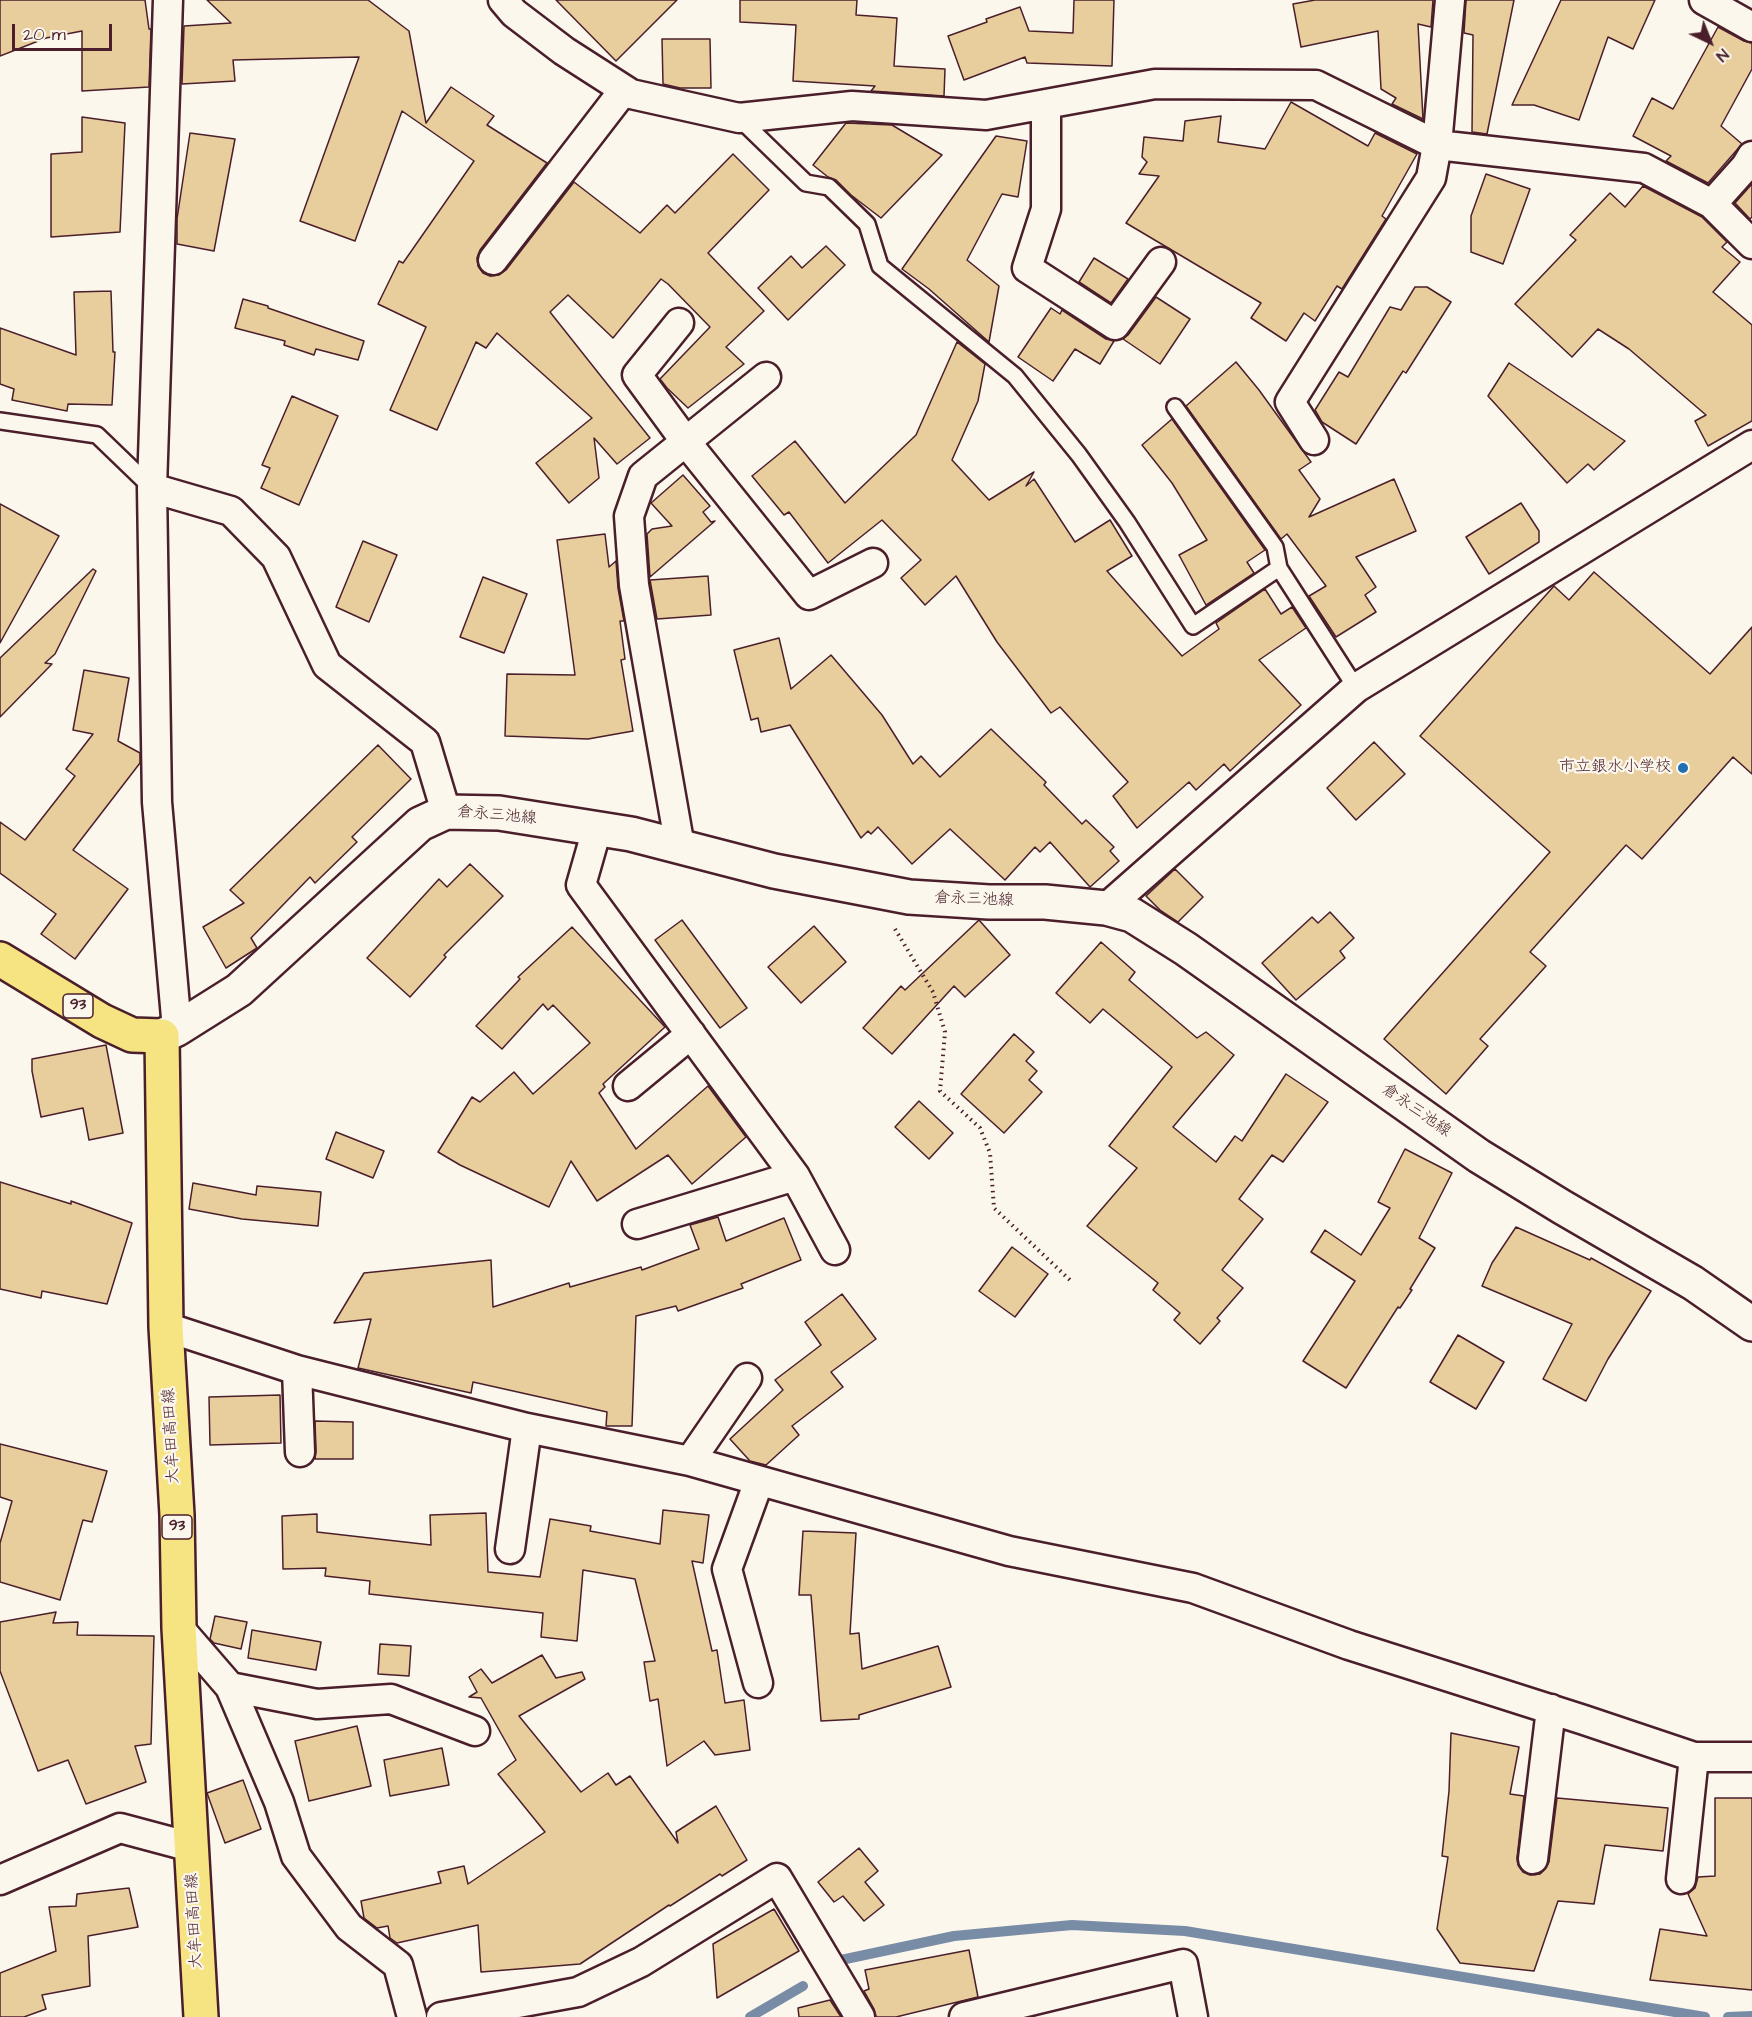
<!DOCTYPE html>
<meta charset="utf-8">
<style>
body{margin:0}
#map{position:relative;width:1752px;height:2017px;overflow:hidden;background:#fbf7ec;font-family:"Architects Daughter",sans-serif}
canvas{display:block}
.north{position:absolute;left:1680px;top:12px;width:60px;height:60px;-webkit-text-stroke:4px #fbf7ec;paint-order:stroke;rotate:137deg;font-size:16px;font-weight:700;line-height:24px;text-align:center;color:#4a1f2b}
.north::after{content:'';display:block;margin:auto;width:21px;height:27px;background:#4a1f2b;clip-path:polygon(50% 0,100% 100%,50% 72%,0 100%)}
.scale{position:absolute;left:12px;top:24px;width:100px;height:27px;box-sizing:border-box;border:3px solid #4a1f2b;border-top:0;padding-left:8px;font-size:18px;line-height:21px;white-space:nowrap;color:#4a1f2b;-webkit-text-stroke:4px #fbf7ec;paint-order:stroke}
</style>
<div id="map">
<canvas width="1752" height="2017"></canvas>
<div class="north">N</div>
<div class="scale">20 m</div>
</div>
<script>
const context = document.querySelector('canvas').getContext('2d');
context.lineJoin = 'round';
const poly = rows => new Path2D(rows.map(r => 'M' + r).join(''));
function strokePath(path, color, width, dash) { context.strokeStyle = color; context.lineWidth = width; context.lineCap = dash ? 'butt' : 'round'; context.setLineDash(dash || []); context.stroke(path); }
function fill(path, color) { context.fillStyle = color; context.fill(path, 'evenodd'); }
function write(font, color, halo, rows, align = 'center') {
  context.font = font + ' "Architects Daughter","Klee One",sans-serif'; context.lineWidth = 4.5; context.setLineDash([]); context.textBaseline = 'middle'; context.strokeStyle = halo; context.fillStyle = color; for (const [text, x, y, turn = 0] of rows) {
    context.save(); context.translate(x, y); context.rotate((+turn || 0) * Math.PI / 180); context.textAlign = isNaN(turn) ? turn : align; if (halo) context.strokeText(text, 0, 0); context.fillText(text, 0, 0); context.restore();
  }
}
const stream = poly([
 [841,1960,954,1936,1072,1925,1185,1931,1705,2017],
 [750,2017,803,1986],
 [1728,2017,1752,2016]
]);
const building = poly([
 [0,0,145,0,149,29,151,29,149,87,82,91,82,31,46,38,0,56,0,0],
 [207,0,368,0,409,31,426,123,451,87,494,116,487,125,547,163,480,250,477,258,478,266,483,273,490,276,499,275,506,270,574,182,640,233,667,205,675,213,733,154,769,190,708,253,764,311,726,347,744,364,688,408,667,388,660,379,710,327,668,284,661,279,613,338,568,295,550,312,650,438,617,464,594,438,599,478,569,503,536,463,592,418,497,333,486,348,476,342,437,430,390,410,426,327,378,304,399,261,403,263,474,161,402,111,355,241,300,221,359,57,233,60,235,81,182,84,184,26,231,23,207,0],
 [556,0,677,0,616,61,556,0],
 [740,0,857,0,856,15,897,18,894,66,945,69,944,96,871,91,875,86,793,81,796,25,740,22,740,0],
 [1074,0,1114,0,1112,66,1027,63,1025,57,964,80,948,36,987,22,986,19,1020,7,1029,31,1073,33,1074,0],
 [1315,0,1433,0,1431,27,1418,24,1423,119,1392,104,1396,98,1381,89,1378,31,1301,47,1293,4,1315,0],
 [1466,0,1514,0,1487,134,1472,132,1473,35,1464,33,1466,0],
 [1561,0,1655,0,1633,49,1608,37,1579,120,1534,105,1512,105,1561,0],
 [1718,27,1744,41,1752,43,1752,69,1721,126,1742,144,1708,183,1666,161,1671,156,1633,136,1652,98,1673,109,1718,27],
 [662,39,710,39,711,88,680,88,663,84,662,39],
 [1291,102,1368,146,1375,133,1417,154,1382,216,1386,219,1342,289,1337,286,1315,321,1304,313,1286,341,1251,318,1261,303,1126,223,1159,176,1139,174,1147,162,1142,157,1144,137,1183,141,1185,121,1221,116,1218,142,1265,149,1291,102],
 [82,117,125,123,120,232,51,237,51,154,82,152,82,117],
 [846,123,892,125,942,155,881,218,851,195,836,180,828,177,813,165,846,123],
 [190,133,235,139,214,251,177,244,177,219,190,133],
 [996,136,1027,141,1018,197,1002,194,967,260,999,286,989,342,929,289,902,269,996,136],
 [1486,174,1530,189,1503,264,1471,252,1471,216,1486,174],
 [1752,184,1752,217,1750,219,1735,203,1752,184],
 [1643,186,1702,217,1727,242,1722,247,1740,262,1713,292,1752,325,1752,421,1708,446,1695,421,1706,415,1629,349,1598,329,1572,357,1515,304,1576,240,1570,235,1610,193,1625,207,1643,186],
 [826,246,845,265,788,320,758,288,791,256,802,268,826,246],
 [1094,258,1128,279,1111,303,1079,282,1094,258],
 [1415,287,1427,287,1451,302,1406,373,1403,371,1356,444,1322,422,1315,410,1339,372,1348,377,1390,307,1401,310,1415,287],
 [111,291,113,352,115,352,112,405,68,404,67,411,12,400,14,389,0,384,0,328,76,355,74,292,111,291],
 [1156,297,1190,319,1160,364,1123,339,1128,335,1156,297],
 [243,299,268,306,268,308,364,341,358,360,316,349,314,355,284,345,285,341,235,328,243,299],
 [1051,308,1060,314,1062,310,1106,339,1114,341,1100,364,1075,349,1053,381,1018,357,1051,308],
 [957,342,985,364,978,401,952,460,989,500,1034,472,1026,486,1034,479,1075,542,1110,520,1132,556,1107,571,1182,656,1219,629,1216,623,1265,589,1281,614,1292,607,1306,628,1259,660,1301,705,1230,771,1224,764,1196,790,1189,782,1137,828,1113,796,1128,782,1060,707,1051,713,997,642,956,576,925,605,901,578,921,560,882,520,828,563,789,512,784,515,752,476,795,441,845,503,916,435,957,342],
 [1236,362,1259,390,1311,462,1299,470,1320,499,1309,517,1394,479,1416,531,1356,557,1376,587,1365,595,1376,612,1336,637,1309,596,1326,586,1287,534,1281,539,1186,406,1236,362],
 [1509,363,1625,441,1594,470,1588,464,1567,483,1488,396,1509,363],
 [292,396,338,416,299,505,261,488,270,468,262,465,292,396],
 [1172,419,1265,550,1247,562,1254,573,1206,605,1179,555,1207,540,1172,483,1142,445,1172,419],
 [683,475,710,506,703,512,711,522,715,521,650,577,647,534,652,529,672,526,651,503,683,475],
 [1521,503,1539,531,1539,542,1489,574,1466,537,1521,503],
 [0,504,59,536,0,643,0,504],
 [605,534,609,567,616,561,618,588,624,621,620,621,625,659,621,660,633,731,588,739,505,736,507,674,575,675,557,540,605,534],
 [363,541,397,555,369,622,336,607,363,541],
 [93,569,96,571,55,654,45,663,52,664,0,717,0,658,93,569],
 [1594,572,1710,674,1752,627,1752,774,1733,757,1642,859,1626,845,1530,952,1546,966,1480,1039,1488,1046,1446,1094,1384,1039,1550,852,1420,736,1554,586,1569,600,1594,572],
 [708,576,711,615,657,619,650,580,708,576],
 [483,577,527,594,504,653,460,637,483,577],
 [779,638,791,689,831,655,882,715,913,764,921,756,940,777,991,729,1046,782,1044,785,1082,824,1086,820,1114,847,1110,851,1119,861,1090,887,1050,842,1040,852,1035,847,1005,880,950,829,912,864,878,827,871,834,868,831,861,838,790,725,761,732,758,718,751,720,734,650,779,638],
 [84,670,129,678,118,741,140,753,140,763,73,850,128,889,75,959,41,934,56,914,0,873,0,822,25,840,75,776,66,769,93,734,73,730,84,670],
 [1374,742,1405,774,1356,820,1327,788,1374,742],
 [378,745,411,779,352,837,357,842,315,883,310,877,251,938,257,948,226,968,203,927,244,903,230,890,378,745],
 [470,864,503,896,444,955,446,957,410,997,367,958,439,879,447,887,470,864],
 [1175,869,1203,897,1178,922,1160,910,1146,896,1175,869],
 [1330,912,1354,938,1340,951,1345,958,1296,1000,1262,963,1312,917,1318,923,1330,912],
 [682,920,747,1008,720,1028,655,940,682,920],
 [979,920,1010,955,965,997,954,986,892,1054,863,1028,901,986,905,990,979,920],
 [814,926,846,962,801,1003,768,967,814,926],
 [572,927,665,1027,603,1084,605,1087,599,1093,636,1149,708,1086,746,1137,692,1184,668,1155,597,1201,571,1161,549,1207,460,1165,438,1152,472,1097,480,1102,514,1072,533,1094,590,1043,553,1005,548,1010,543,1004,502,1049,476,1026,520,979,518,977,572,927],
 [1101,942,1135,972,1129,980,1197,1038,1206,1032,1234,1055,1173,1127,1216,1162,1235,1136,1242,1141,1286,1074,1328,1102,1283,1162,1272,1155,1239,1199,1263,1219,1222,1270,1243,1288,1217,1318,1220,1321,1200,1344,1174,1320,1180,1313,1153,1290,1158,1283,1087,1226,1137,1168,1109,1146,1172,1067,1103,1009,1090,1023,1056,993,1101,942],
 [1014,1034,1034,1052,1026,1061,1037,1071,1029,1080,1042,1092,1004,1133,961,1094,1014,1034],
 [106,1045,123,1133,89,1140,83,1108,41,1117,32,1071,32,1059,106,1045],
 [919,1101,953,1133,929,1159,895,1127,919,1101],
 [336,1132,384,1151,373,1178,326,1159,336,1132],
 [1405,1149,1452,1173,1419,1238,1435,1248,1410,1289,1412,1290,1400,1308,1398,1307,1346,1388,1303,1361,1355,1281,1311,1252,1325,1230,1361,1255,1390,1208,1378,1202,1405,1149],
 [0,1182,71,1204,71,1201,132,1223,107,1304,42,1291,41,1298,0,1289,0,1182],
 [193,1183,256,1195,257,1186,321,1192,318,1226,242,1219,189,1209,193,1183],
 [718,1217,726,1241,784,1218,801,1260,741,1284,743,1288,678,1311,676,1306,636,1316,632,1426,606,1426,607,1412,473,1382,471,1393,358,1368,371,1319,334,1323,364,1273,491,1260,493,1307,569,1283,570,1287,641,1267,642,1270,699,1249,690,1225,718,1217],
 [1516,1227,1590,1260,1591,1258,1651,1291,1608,1359,1586,1401,1543,1379,1572,1324,1482,1286,1492,1263,1516,1227],
 [1012,1247,1048,1274,1015,1317,979,1291,1012,1247],
 [842,1294,876,1339,831,1372,843,1387,792,1426,799,1435,766,1465,750,1461,730,1439,783,1390,775,1380,821,1345,805,1322,842,1294],
 [1458,1335,1504,1362,1476,1409,1430,1382,1458,1335],
 [280,1395,281,1443,210,1445,209,1397,280,1395],
 [315,1421,353,1422,353,1459,315,1459,316,1451,315,1421],
 [0,1444,107,1471,92,1522,83,1520,60,1600,0,1582,0,1543,12,1501,0,1497,0,1444],
 [663,1510,709,1515,703,1563,692,1561,712,1651,717,1650,725,1703,744,1700,750,1750,715,1755,704,1741,667,1766,658,1699,650,1701,644,1662,655,1661,635,1579,583,1570,577,1641,541,1637,543,1613,369,1594,370,1581,325,1576,326,1568,283,1569,282,1516,317,1514,317,1532,431,1545,430,1515,486,1513,488,1572,540,1577,550,1519,591,1526,590,1531,660,1544,663,1510],
 [803,1531,856,1533,850,1634,859,1633,862,1669,938,1646,951,1687,859,1715,859,1719,821,1721,811,1595,799,1595,803,1531],
 [56,1612,53,1623,78,1622,77,1635,154,1636,151,1744,135,1746,146,1782,86,1804,68,1760,38,1771,0,1671,0,1622,56,1612],
 [215,1616,247,1622,241,1649,214,1643,210,1639,215,1616],
 [252,1630,321,1642,316,1670,248,1658,252,1630],
 [380,1644,411,1646,409,1676,378,1674,380,1644],
 [542,1655,556,1678,582,1672,585,1679,519,1716,581,1792,608,1773,616,1785,630,1776,678,1843,676,1832,716,1806,747,1860,722,1876,720,1874,670,1906,669,1905,580,1964,481,1972,478,1925,397,1943,390,1938,388,1926,377,1928,364,1918,361,1901,441,1883,438,1872,464,1866,468,1884,545,1832,498,1774,516,1760,481,1698,469,1697,477,1692,469,1677,481,1669,492,1683,542,1655],
 [357,1726,371,1786,309,1801,295,1741,357,1726],
 [1451,1733,1519,1747,1510,1794,1524,1796,1517,1858,1518,1865,1523,1872,1530,1875,1540,1874,1546,1868,1549,1862,1557,1798,1668,1808,1663,1851,1605,1845,1594,1904,1558,1901,1534,1971,1460,1963,1437,1929,1448,1857,1442,1856,1449,1791,1451,1733],
 [442,1748,449,1785,390,1796,384,1760,442,1748],
 [243,1780,261,1829,225,1843,207,1793,243,1780],
 [1715,1798,1752,1798,1752,1990,1650,1980,1660,1929,1707,1936,1688,1894,1695,1888,1698,1877,1715,1876,1715,1798],
 [859,1848,878,1871,865,1882,884,1905,864,1921,843,1896,834,1902,818,1882,859,1848],
 [129,1888,138,1927,88,1936,90,1986,42,1995,46,2009,24,2017,0,2017,0,1973,56,1951,49,1907,76,1906,77,1894,129,1888],
 [774,1909,799,1951,717,1998,713,1944,774,1909],
 [969,1950,978,1997,896,2017,876,2017,874,2009,864,1991,869,1989,865,1970,969,1950],
 [830,2000,841,2017,799,2017,798,2008,830,2000]
]);
const path = poly([
 [895,929,933,992,945,1032,940,1091,980,1128,990,1153,994,1208,1072,1282]
]);
const service = poly([
 [739,118,806,183,829,187,867,224,880,266,1015,376,1079,455,1127,522,1193,626,1279,568],
 [1175,407,1275,547,1279,568,1356,688],
 [0,421,97,435,152,488]
]);
const minor = poly([
 [168,0,152,488,157,802,177,1029],
 [503,0,514,13,564,51,631,94,739,118,852,106,986,115,1155,84,1316,85,1437,145,1644,168,1712,204,1752,244],
 [1704,0,1752,27],
 [1046,104,1046,209,1027,268,1115,325,1161,262],
 [1712,204,1746,166,1752,156],
 [493,260,624,90],
 [679,323,637,375,686,442,809,595,873,563],
 [1314,440,1290,402,1431,178,1437,145,1450,0],
 [152,488,231,511,276,557,327,665,425,742,446,812],
 [597,829,581,885,795,1176,835,1250],
 [680,847,634,585,629,516,643,476,766,377],
 [1106,908,1356,688,1752,445],
 [628,1086,691,1034],
 [637,1224,795,1176],
 [166,1327,297,1370,527,1428,690,1461,1009,1551,1193,1588,1349,1645,1584,1720,1694,1757,1752,1757],
 [297,1370,300,1452],
 [690,1461,747,1378],
 [510,1549,527,1428],
 [179,1628,230,1687,279,1802,296,1856,349,1927,398,1965,412,2017],
 [758,1683,727,1569,759,1481],
 [230,1687,317,1704,391,1699,475,1731],
 [1533,1859,1551,1709],
 [1681,1879,1694,1757],
 [0,1880,120,1828,191,1847],
 [441,2017,578,1992,641,1962,777,1878,860,2017],
 [964,2017,1183,1964,1193,2017]
]);
const secondary = poly([
 [162,1036,177,1029,239,990,420,824,446,812,499,813,631,834,774,871,909,897,989,902,1045,902,1106,908,1132,915,1186,949,1479,1156,1562,1207,1693,1283,1752,1324]
]);
const primary = poly([
 [0,959,102,1021,132,1035,162,1036,166,1327,177,1515,179,1628,201,2017]
]);
const markers = [
 [1683,768,6,"#1f6fb2"]
];
const shields = [
 [78,1006,30],
 [177,1527,30]
];
const shieldNames = [
 ["93",78,1006],
 ["93",177,1527]
];
const poiNames = [
 ["市立銀水小学校",1671,768]
];
const streetNames = [
 ["倉永三池線",497,816,5],
 ["倉永三池線",974,900,2],
 ["倉永三池線",1416,1111,35],
 ["大牟田高田線",172,1436,-93],
 ["大牟田高田線",195,1921,-93]
];
strokePath(stream, '#788ca5', 10);
fill(building, '#e8cd9d');
strokePath(building, '#4a1f2b', 1.5);
strokePath(service, '#4a1f2b', 20);
strokePath(minor, '#4a1f2b', 33);
strokePath(secondary, '#4a1f2b', 38);
strokePath(primary, '#4a1f2b', 38);
strokePath(path, '#4a1f2b', 4, [1.5, 4.5]);
strokePath(service, '#fbf7ec', 15);
strokePath(minor, '#fbf7ec', 28);
strokePath(secondary, '#fbf7ec', 33);
strokePath(primary, '#f6e381', 33);
for (const [x, y, r, color] of markers) { const dot = new Path2D(); dot.arc(x, y, r, 0, 2 * Math.PI); context.fillStyle = color; context.fill(dot); strokePath(dot, '#fbf7ec', 2); }
for (const [x, y, w] of shields) { const box = new Path2D(); box.roundRect(x - w / 2, y - 12, w, 24, 4.5); context.fillStyle = '#fbf7ec'; context.fill(box); strokePath(box, '#4a1f2b', 1.5); }
write('bold 15px', '#4a1f2b', null, shieldNames);
write('16px', '#4a1f2b', '#fbf7ec', poiNames, 'right');
write('16px', '#4a1f2b', '#fbf7ec', streetNames);
</script>
